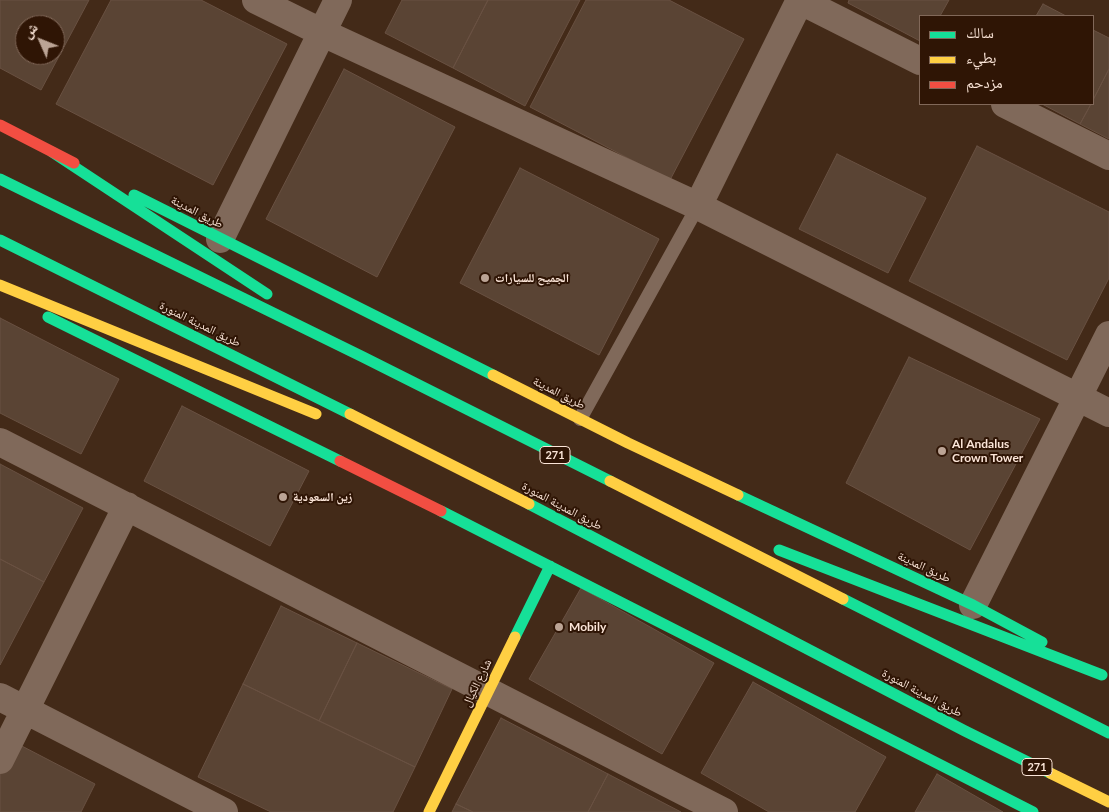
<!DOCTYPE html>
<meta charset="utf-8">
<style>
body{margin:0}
#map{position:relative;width:1109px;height:812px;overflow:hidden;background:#432a18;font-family:Lato,"Noto Naskh Arabic",sans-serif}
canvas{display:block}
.legend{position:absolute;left:919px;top:15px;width:175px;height:90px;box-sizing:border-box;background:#2f1505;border:1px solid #816859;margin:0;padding:6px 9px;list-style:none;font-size:15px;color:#fbe5d8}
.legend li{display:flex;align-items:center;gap:10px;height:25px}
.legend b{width:25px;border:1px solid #816859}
.north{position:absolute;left:15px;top:15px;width:50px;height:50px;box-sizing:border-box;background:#2f1505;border:1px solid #816859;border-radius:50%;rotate:314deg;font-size:14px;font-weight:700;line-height:20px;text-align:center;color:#fbe5d8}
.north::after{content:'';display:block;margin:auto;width:18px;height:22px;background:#bba495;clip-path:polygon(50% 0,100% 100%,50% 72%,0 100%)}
</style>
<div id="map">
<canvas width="1109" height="812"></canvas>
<ul class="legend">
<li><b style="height:6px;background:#16e098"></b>سالك</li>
<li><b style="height:6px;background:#ffcf43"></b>بطيء</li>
<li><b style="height:6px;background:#f24e42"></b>مزدحم</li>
</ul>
<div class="north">ش</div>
</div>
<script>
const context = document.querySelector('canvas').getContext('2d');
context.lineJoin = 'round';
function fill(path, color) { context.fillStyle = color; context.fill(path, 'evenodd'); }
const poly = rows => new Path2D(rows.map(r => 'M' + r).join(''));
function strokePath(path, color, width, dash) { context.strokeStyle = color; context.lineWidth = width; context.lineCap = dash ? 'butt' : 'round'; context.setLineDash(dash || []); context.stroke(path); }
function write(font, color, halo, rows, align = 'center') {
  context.font = font + ' Lato,"Noto Naskh Arabic",sans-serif'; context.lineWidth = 4; context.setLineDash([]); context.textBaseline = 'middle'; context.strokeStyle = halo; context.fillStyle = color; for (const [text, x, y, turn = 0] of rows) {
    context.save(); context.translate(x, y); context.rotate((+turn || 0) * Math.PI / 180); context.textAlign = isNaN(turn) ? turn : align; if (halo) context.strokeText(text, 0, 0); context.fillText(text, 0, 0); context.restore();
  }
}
const building = poly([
 [0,0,89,0,41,90,0,68,0,0],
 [25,25,55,25,55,55,25,55,25,25],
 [111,0,201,0,287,44,213,185,56,104,111,0],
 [402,0,488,0,453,68,385,33,402,0],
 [488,0,580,0,525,106,453,68,488,0],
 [586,0,669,0,744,39,670,180,530,107,586,0],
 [849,0,949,0,940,16,920,16,920,41,848,3,849,0],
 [1043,4,1066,16,1036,16,1043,4],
 [1093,30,1109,38,1109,69,1093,100,1093,30],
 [344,69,455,127,377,277,266,219,344,69],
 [1109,69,1109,139,1080,124,1091,104,1093,104,1093,100,1109,69],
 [1042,104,1091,104,1080,124,1042,104],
 [977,146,1109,212,1109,278,1067,360,909,281,977,146],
 [837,154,926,198,888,273,799,229,837,154],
 [520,168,659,239,599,355,460,283,520,168],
 [0,318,119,379,81,454,0,413,0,318],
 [909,357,1040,419,970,550,846,483,909,357],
 [182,406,309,471,270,546,144,481,182,406],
 [0,464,83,508,44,582,0,559,0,464],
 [0,559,44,582,0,665,0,559],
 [581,588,714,663,662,754,529,679,581,588],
 [281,606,357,643,319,721,243,684,281,606],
 [357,643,452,689,415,767,319,721,357,643],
 [753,682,886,757,855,812,769,812,701,773,753,682],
 [243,684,415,767,393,812,271,812,198,777,243,684],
 [501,718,608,774,588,812,473,812,456,804,501,718],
 [16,743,95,784,81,812,0,812,0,772,16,743],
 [608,774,681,812,588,812,608,774],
 [937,774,1003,812,915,812,937,774],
 [456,804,473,812,452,812,456,804]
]);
const lane = poly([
 [580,419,698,206]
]);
const street = poly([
 [256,0,323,33,698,206,1109,413],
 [799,0,920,61],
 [1005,104,1109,156],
 [698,206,800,0],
 [220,239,338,0],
 [0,442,724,812],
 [973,605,1109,335],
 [0,697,224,812],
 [0,760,127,506]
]);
const fast = poly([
 [52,152,267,294],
 [0,179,363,357,610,481],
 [134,195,493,375],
 [0,240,350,414],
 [48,317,340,461],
 [738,495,973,605,1042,642],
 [529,504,965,731,1050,773],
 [441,511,1033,812],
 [779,550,1102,675],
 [843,599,1109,733],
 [515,637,550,566]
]);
const slow = poly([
 [0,285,316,414],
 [493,375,628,443,738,495],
 [350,414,529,504],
 [610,481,843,599],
 [1050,773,1109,802],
 [429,812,515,637]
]);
const jam = poly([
 [0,125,74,163],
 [340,461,441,511]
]);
const markers = [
 [485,278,5,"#bba495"],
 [942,451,5,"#bba495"],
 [283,497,5,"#bba495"],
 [559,627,5,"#bba495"]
];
const shields = [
 [555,455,30],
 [1037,767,30]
];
const shieldNames = [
 ["271",555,455],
 ["271",1037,767]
];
const streetNames = [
 ["طريق المدينة",197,212,27],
 ["طريق المدينة المنورة",200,324,26],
 ["طريق المدينة",559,393,27],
 ["طريق المدينة المنورة",562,506,28],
 ["طريق المدينة",924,567,25],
 ["شارع الكيال",477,683,-64],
 ["طريق المدينة المنورة",922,693,28]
];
const poiNames = [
 ["الجميح للسيارات",495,278],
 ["Al Andalus",952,444],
 ["Crown Tower",952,458],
 ["زين السعودية",293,497],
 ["Mobily",569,627]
];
fill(building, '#5a4434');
strokePath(building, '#695142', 1);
strokePath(lane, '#80695a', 14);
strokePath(street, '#80695a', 28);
strokePath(fast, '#16e098', 11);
strokePath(slow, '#ffcf43', 11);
strokePath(jam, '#f24e42', 11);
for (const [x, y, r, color] of markers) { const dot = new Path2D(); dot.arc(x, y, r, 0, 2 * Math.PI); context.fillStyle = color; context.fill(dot); strokePath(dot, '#2f1505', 2); }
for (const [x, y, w] of shields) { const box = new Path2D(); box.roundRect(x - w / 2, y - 8.5, w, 17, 4); context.fillStyle = '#2f1505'; context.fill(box); strokePath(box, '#fbe5d8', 1); }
write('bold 11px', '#fbe5d8', null, shieldNames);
write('12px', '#fbe5d8', '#2f1505', streetNames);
write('bold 12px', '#fbe5d8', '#2f1505', poiNames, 'left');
</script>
